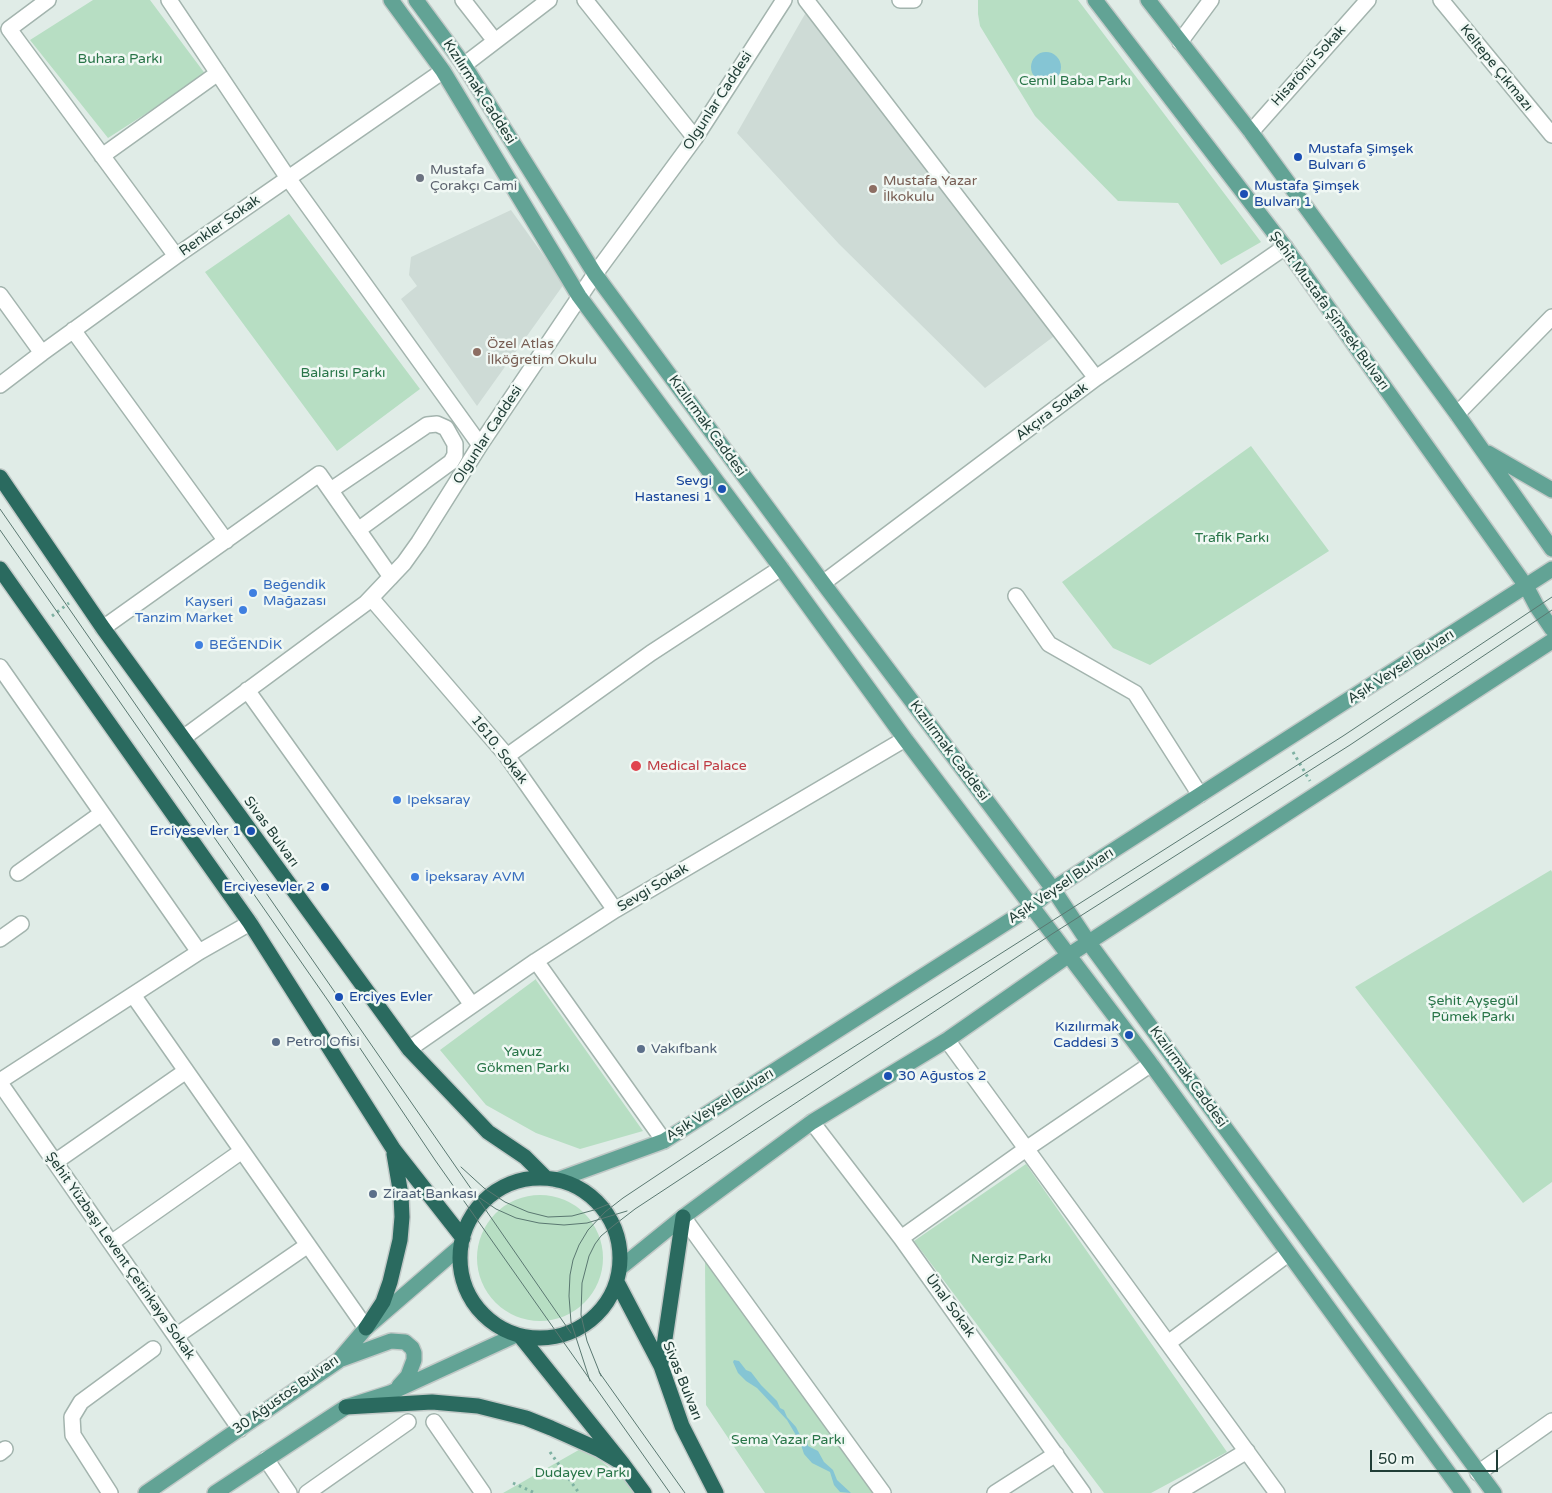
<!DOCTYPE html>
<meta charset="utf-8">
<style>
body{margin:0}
#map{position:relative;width:1552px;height:1493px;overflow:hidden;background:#e0ece7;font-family:"Varela Round",sans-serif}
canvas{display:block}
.scale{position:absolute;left:1370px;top:1450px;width:128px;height:22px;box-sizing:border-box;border:2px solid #203d36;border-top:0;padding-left:6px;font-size:15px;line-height:18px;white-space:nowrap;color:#203d36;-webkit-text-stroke:4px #f0f8f4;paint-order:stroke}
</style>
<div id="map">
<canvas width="1552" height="1493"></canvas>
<div class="scale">50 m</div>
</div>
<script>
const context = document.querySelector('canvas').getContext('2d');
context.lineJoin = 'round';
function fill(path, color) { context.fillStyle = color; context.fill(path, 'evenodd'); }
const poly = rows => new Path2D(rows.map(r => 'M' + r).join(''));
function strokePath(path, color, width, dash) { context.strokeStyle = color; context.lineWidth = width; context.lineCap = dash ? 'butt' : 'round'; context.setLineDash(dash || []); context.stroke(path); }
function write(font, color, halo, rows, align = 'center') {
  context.font = font + ' "Varela Round",sans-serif'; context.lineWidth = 5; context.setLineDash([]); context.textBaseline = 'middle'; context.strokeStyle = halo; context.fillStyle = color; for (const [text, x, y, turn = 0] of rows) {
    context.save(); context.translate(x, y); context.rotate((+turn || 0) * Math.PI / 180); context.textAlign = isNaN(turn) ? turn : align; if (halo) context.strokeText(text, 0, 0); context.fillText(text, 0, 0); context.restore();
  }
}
const built = poly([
 [813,0,816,0,1065,328,985,388,839,244,737,133],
 [511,210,564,284,477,406,401,299,417,286,409,275,411,257]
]);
const green = poly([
 [93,0,150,0,206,75,108,138,30,40],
 [978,0,1078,0,1261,242,1221,265,1178,203,1118,201,1035,116,980,26,978,14],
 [289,214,420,389,337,451,205,272],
 [1251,446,1329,551,1150,665,1113,648,1062,582],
 [1551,870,1552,872,1552,1182,1523,1203,1355,987],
 [536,979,536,980,643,1131,580,1149,536,1133,486,1105,440,1050],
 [1026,1164,1227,1452,1151,1493,1104,1493,914,1241],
 '477 1258a63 63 0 1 1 126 0a63 63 0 1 1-126 0Z',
 [705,1259,888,1493,765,1493,706,1405],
 [584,1447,627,1482,634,1493,503,1493]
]);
const water = poly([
 '1031 67a15 15 0 1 1 30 0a15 15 0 1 1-30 0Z',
 [734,1360,739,1361,746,1370,751,1372,761,1385,777,1401,780,1408,784,1410,787,1417,796,1427,801,1437,807,1440,808,1446,818,1451,824,1462,833,1470,837,1480,851,1493,840,1492,834,1485,830,1472,812,1463,804,1454,800,1442,787,1420,757,1388,746,1381,738,1373,733,1362]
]);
const path = poly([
 [52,616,69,603],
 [1293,752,1310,781],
 [550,1452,579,1493],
 [513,1483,535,1493]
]);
const minor = poly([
 [48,0,9,29,176,256],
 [169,0,288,178,480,445],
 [463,0,495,41],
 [585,0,695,138],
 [806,0,1096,378],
 [900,0,914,0],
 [1441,0,1552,135],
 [1180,42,1211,0],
 [464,65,549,0],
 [1251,132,1368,0],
 [102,156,218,73],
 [0,295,42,353],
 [73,330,226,541],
 [0,385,42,353,176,256,443,71],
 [1457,414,1552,317],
 [331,490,427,425,437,424,446,428,455,444,455,455,451,462,358,530],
 [823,583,1096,378,1285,247],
 [1016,596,1049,644,1135,693,1200,795],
 [371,598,507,756,615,910],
 [103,628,319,474,391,577],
 [0,667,199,952],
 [247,690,472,1005],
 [183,738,366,603,404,563,419,542,480,445,595,274,695,138,784,0],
 [507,756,651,653,781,568],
 [18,873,102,813],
 [0,939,21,924],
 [536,961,664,1141],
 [133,995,366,1328],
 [947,1040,1277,1493],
 [409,1049,536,961,615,910,905,739],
 [0,1081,199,952,250,923],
 [0,1083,240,1429],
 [812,1122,901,1238,1083,1493],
 [55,1162,186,1071],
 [683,1217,883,1493],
 [901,1238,1026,1149,1151,1064],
 [111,1243,242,1151],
 [176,1336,308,1245],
 [1168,1343,1288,1254],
 [434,1422,483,1493],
 [0,1453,5,1449],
 [266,1459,289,1493],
 [1478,1473,1552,1421],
 [110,1493,73,1435,72,1417,81,1402,153,1349],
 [307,1493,408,1422],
 [995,1493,1056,1454],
 [1177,1493,1247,1451]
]);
const major = poly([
 [391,0,443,71,579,296,781,568,905,739,1151,1064,1463,1493],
 [416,0,464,65,595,274,823,583,1053,889,1089,943,1494,1493],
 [1095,0,1285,247,1526,586,1537,607,1552,629],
 [1148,0,1251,132,1457,414,1552,549],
 [1488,453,1552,490],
 [557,1180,664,1141,1031,907,1053,889,1552,569],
 [620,1268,683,1217,812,1122,947,1040,1069,955,1552,641],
 [339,1360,391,1341,405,1342,412,1348,414,1353,414,1360,408,1376,399,1386],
 [146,1493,338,1361,366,1328,461,1246],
 [215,1493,346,1407,390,1393,516,1335]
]);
const highway = poly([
 [0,477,103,628,409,1049,488,1132,525,1157,546,1178],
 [0,569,250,923,394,1150,463,1238],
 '460 1258a80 80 0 1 1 160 0a80 80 0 1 1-160 0Z',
 [617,1282,661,1366,682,1426,716,1493],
 [366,1328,383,1302,390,1282,400,1240,402,1217,401,1195,394,1154],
 [521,1337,622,1463,644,1493],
 [661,1366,683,1217],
 [346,1407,432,1402,478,1406,526,1418,551,1428,600,1450,622,1463]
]);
const tram = poly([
 [0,509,571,1333],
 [0,530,329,1002,435,1160,670,1493],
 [461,1167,484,1188,505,1202,528,1212,548,1217,572,1216,594,1210,609,1204],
 [480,1198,496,1209,516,1218,539,1223,564,1225,587,1223,627,1211],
 [599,1372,685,1493],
 [601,1376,587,1341,581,1315,582,1283,589,1256,595,1244,601,1236,613,1226,635,1209,1052,934,1350,745,1552,610],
 [590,1381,571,1322,569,1296,570,1275,573,1260,579,1245,588,1230,605,1212,623,1198,764,1104,1343,736,1552,597]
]);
const markers = [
 [1298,157,5,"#1a4fb4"],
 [420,178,5,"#6b7280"],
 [873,189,5,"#8d6e63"],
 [1244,194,5,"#1a4fb4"],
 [477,352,5,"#8d6e63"],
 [722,489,5,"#1a4fb4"],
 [253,593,5,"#3f7fe0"],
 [243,610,5,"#3f7fe0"],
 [199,645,5,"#3f7fe0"],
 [636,766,6,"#e0444e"],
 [397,800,5,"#3f7fe0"],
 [251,831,5,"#1a4fb4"],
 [415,877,5,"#3f7fe0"],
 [325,887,5,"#1a4fb4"],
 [339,997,5,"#1a4fb4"],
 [1129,1035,5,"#1a4fb4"],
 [276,1042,5,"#5c6f8a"],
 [641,1049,5,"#5c6f8a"],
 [888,1076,5,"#1a4fb4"],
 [373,1194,5,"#5c6f8a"]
];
const parkNames = [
 ["Buhara Parkı",120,59],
 ["Cemil Baba Parkı",1075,81],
 ["Balarısı Parkı",343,373],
 ["Trafik Parkı",1232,538],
 ["Şehit Ayşegül",1473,1001],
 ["Pümek Parkı",1473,1017],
 ["Yavuz",523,1052],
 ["Gökmen Parkı",523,1068],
 ["Nergiz Parkı",1011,1259],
 ["Sema Yazar Parkı",788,1440],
 ["Dudayev Parkı",582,1473]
];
const streetNames = [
 ["Hisarönü Sokak",1309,66,-48],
 ["Keltepe Çıkmazı",1496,68,51],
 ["Kızılırmak Caddesi",479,92,57],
 ["Olgunlar Caddesi",718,101,-57],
 ["Renkler Sokak",220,226,-35],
 ["Şehit Mustafa Şimsek Bulvarı",1329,311,54],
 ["Akçıra Sokak",1052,412,-37],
 ["Kızılırmak Caddesi",707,426,54],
 ["Olgunlar Caddesi",488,435,-57],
 ["Aşık Veysel Bulvarı",1401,667,-33],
 ["1610. Sokak",499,750,52],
 ["Kızılırmak Caddesi",949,751,53],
 ["Sivas Bulvarı",271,832,54],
 ["Aşık Veysel Bulvarı",1061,886,-34],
 ["Sevgi Sokak",653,888,-31],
 ["Kızılırmak Caddesi",1188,1077,54],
 ["Aşık Veysel Bulvarı",720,1105,-32],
 ["Şehit Yüzbaşı Levent Çetinkaya Sokak",120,1256,55],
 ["Ünal Sokak",950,1306,54],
 ["Sivas Bulvarı",682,1381,68],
 ["30 Ağustos Bulvarı",286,1395,-35]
];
const transitNames = [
 ["Mustafa Şimşek",1308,149],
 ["Bulvarı 6",1308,165],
 ["Mustafa Şimşek",1254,186],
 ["Bulvarı 1",1254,202],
 ["Sevgi",712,481,"right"],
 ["Hastanesi 1",712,497,"right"],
 ["Erciyesevler 1",241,831,"right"],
 ["Erciyesevler 2",315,887,"right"],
 ["Erciyes Evler",349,997],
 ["Kızılırmak",1119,1027,"right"],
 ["Caddesi 3",1119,1043,"right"],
 ["30 Ağustos 2",898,1076]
];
const worshipNames = [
 ["Mustafa",430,170],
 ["Çorakçı Cami",430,186]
];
const educationNames = [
 ["Mustafa Yazar",883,181],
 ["İlkokulu",883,197],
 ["Özel Atlas",487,344],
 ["İlköğretim Okulu",487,360]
];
const shopNames = [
 ["Beğendik",263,585],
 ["Mağazası",263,601],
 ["Kayseri",233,602,"right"],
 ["Tanzim Market",233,618,"right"],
 ["BEĞENDİK",209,645],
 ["Ipeksaray",407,800],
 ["İpeksaray AVM",425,877]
];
const healthNames = [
 ["Medical Palace",647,766]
];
const serviceNames = [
 ["Petrol Ofisi",286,1042],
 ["Vakıfbank",651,1049],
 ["Ziraat Bankası",383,1194]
];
fill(built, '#cedbd6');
fill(green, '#b7dec3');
fill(water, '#85c5d4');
strokePath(minor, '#a3b4ae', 18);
strokePath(major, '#c1c9c7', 18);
strokePath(highway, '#c1c9c7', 18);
strokePath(path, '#7fb1a3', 3, [2.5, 4]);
strokePath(minor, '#fff', 15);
strokePath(major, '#62a395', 15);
strokePath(highway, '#2a6a5f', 15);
strokePath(tram, '#5a7871', 1);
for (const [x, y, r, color] of markers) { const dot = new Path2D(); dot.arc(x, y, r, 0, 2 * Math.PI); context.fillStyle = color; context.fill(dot); strokePath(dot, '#f0f8f4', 2); }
write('14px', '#287548', '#f0f8f4', parkNames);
write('14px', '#203d36', '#f0f8f4', streetNames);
write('14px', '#164399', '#f0f8f4', transitNames, 'left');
write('14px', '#5b616d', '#f0f8f4', worshipNames, 'left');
write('14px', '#785e54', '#f0f8f4', educationNames, 'left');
write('14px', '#366cbe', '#f0f8f4', shopNames, 'left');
write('14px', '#be3a42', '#f0f8f4', healthNames, 'left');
write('14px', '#4e5e75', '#f0f8f4', serviceNames, 'left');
</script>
